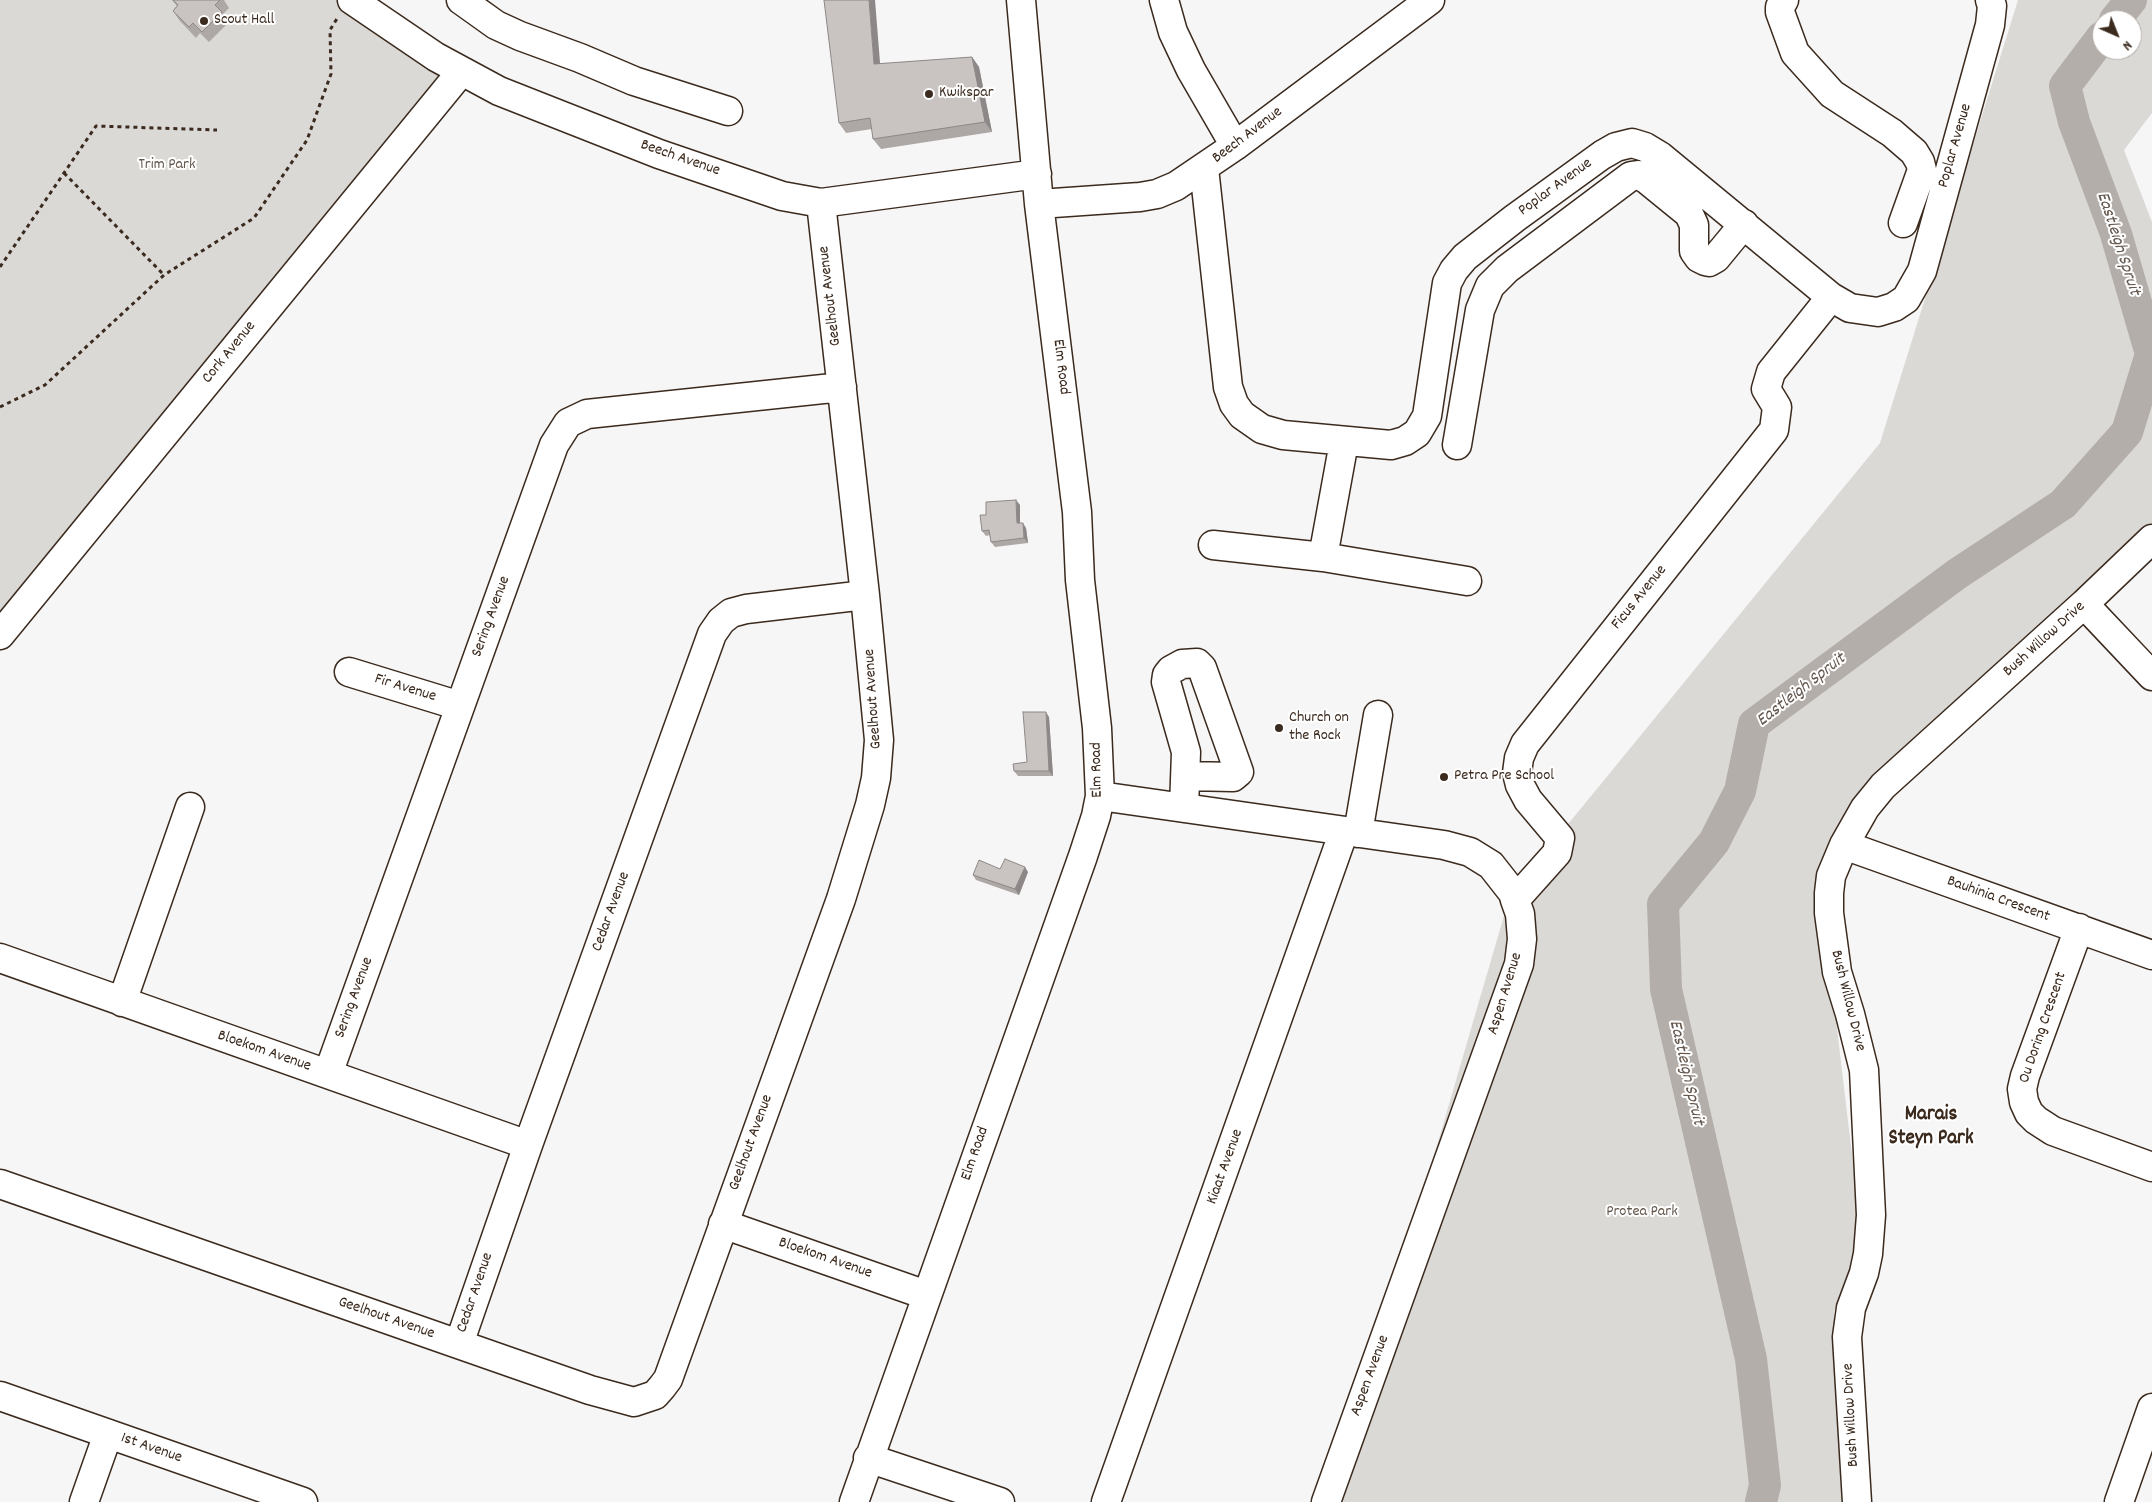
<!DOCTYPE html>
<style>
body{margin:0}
#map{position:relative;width:2152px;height:1502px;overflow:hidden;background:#f7f6f6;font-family:Dekko,sans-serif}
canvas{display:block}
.north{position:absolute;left:2092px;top:10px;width:50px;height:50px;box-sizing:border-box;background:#fff;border:1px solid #b1aaa5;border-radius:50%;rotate:136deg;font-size:14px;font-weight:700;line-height:20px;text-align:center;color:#3b2a1e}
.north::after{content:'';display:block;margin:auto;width:18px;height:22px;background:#3b2a1e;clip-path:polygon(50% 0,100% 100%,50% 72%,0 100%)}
</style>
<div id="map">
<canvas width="2152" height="1502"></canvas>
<div class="north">N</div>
</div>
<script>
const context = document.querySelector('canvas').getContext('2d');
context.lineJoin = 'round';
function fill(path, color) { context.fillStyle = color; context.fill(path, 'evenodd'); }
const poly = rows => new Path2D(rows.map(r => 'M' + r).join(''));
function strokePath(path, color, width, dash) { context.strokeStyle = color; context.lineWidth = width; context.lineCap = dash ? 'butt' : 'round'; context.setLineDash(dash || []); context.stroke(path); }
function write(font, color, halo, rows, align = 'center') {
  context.font = font + ' Dekko,sans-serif'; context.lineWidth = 4; context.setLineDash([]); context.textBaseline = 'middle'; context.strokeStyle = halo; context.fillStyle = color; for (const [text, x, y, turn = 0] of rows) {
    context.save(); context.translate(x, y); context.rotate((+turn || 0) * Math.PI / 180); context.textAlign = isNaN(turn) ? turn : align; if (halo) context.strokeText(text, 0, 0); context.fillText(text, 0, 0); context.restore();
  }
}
const green = poly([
 [0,0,358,0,459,69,0,642],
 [2018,0,2152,0,2152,113,2124,150,2152,222,2152,531,1866,786,1819,877,1862,1239,1834,1312,1846,1502,1333,1502,1510,895,1880,443],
 [2102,20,2132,20,2132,50,2102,50]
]);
const river = poly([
 [2115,20,2131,0],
 [1761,1502,1765,1485,1751,1359,1666,989,1663,904,1714,842,1740,791,1754,724,1957,574,2063,504,2127,432,2151,354,2116,234,2074,122,2065,86,2102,37]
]);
const path = poly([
 [64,173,164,275],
 [0,267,96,126,217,130],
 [0,407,45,385,164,275,254,218,307,140,331,74,330,30,338,17]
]);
const minor = poly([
 [352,0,436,57,499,91,659,154,782,196,821,203,1037,174],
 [461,0,496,25,520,36,580,58,634,81,728,111],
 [1164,0,1173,32,1191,70,1235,146],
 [1784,0,1780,7,1780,12,1795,53,1832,94,1892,133,1914,152,1920,162,1922,170,1903,223],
 [1204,168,1228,387,1234,404,1242,415,1262,429,1283,435,1391,445,1405,441,1417,433,1427,416,1447,283,1454,270,1465,257,1515,218,1602,155,1616,147,1632,143,1645,147,1660,156,1831,297,1850,308,1878,312,1894,307,1906,299,1922,271,1990,25,1992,6,1990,0],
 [1039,204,1140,197,1157,194,1176,186,1235,146,1430,0],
 [1457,445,1480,310,1490,286,1507,269,1631,176,1638,175,1646,179,1689,214,1694,225,1694,251,1699,258,1705,261,1709,262,1716,258,1744,224],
 [1213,545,1323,557,1344,442],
 [1323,557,1467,581],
 [2084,604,2152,676],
 [0,635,461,72],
 [349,672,460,706],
 [1100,796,1444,845,1470,852,1491,865,1513,893,1515,900,1520,914,1522,939,1519,964,1326,1502],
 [1184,808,1186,752,1166,682,1167,675,1171,670,1182,664,1197,663,1202,668,1239,772,1233,777,1186,776],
 [1358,833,1378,715],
 [1844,845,2152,955],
 [1515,900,1557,853,1560,838,1528,800,1520,785,1517,773,1519,758,1525,744,1774,430,1777,407,1766,389,1771,372,1831,297],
 [2079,928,2025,1076,2022,1089,2024,1102,2029,1113,2036,1120,2053,1131,2152,1167],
 [0,958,528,1145],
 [122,1002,190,807],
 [328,1074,554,445,568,423,587,414,842,387],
 [0,1184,590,1390,634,1402,655,1395,662,1387,668,1379,841,899,870,805,876,778,879,740,865,595,821,203],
 [723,1224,926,1295],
 [459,1344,528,1145,712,634,721,621,731,613,746,609,865,595],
 [868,1458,1000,1502],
 [84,1502,108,1434],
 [854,1502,1083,856,1096,816,1100,796,1097,728,1080,580,1077,512,1039,204,1021,0],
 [1106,1502,1344,831],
 [1857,1502,1847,1337,1851,1308,1864,1273,1868,1254,1871,1215,1864,1070,1850,1014,1837,972,1829,913,1829,893,1831,876,1844,845,1865,808,1883,786,2084,604,2152,539],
 [2119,1502,2152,1408]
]);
const major = poly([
 [0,1396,303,1502]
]);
const wall = poly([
 [172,0,224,0,229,8,223,14,229,22,209,42,200,33,196,38,180,21,173,11,177,6],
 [972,57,979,67,992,132,881,149,873,139,872,129,846,133,839,123,880,64],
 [1020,505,1020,523,1026,528,1028,543,995,547,991,542,990,535,986,536,982,531],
 [1049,717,1053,776,1018,776,1014,771,1027,762],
 [1000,869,1028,872,1019,895,976,880,973,875]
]);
const shadedWall = poly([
 [869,0,875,0,881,75,874,64],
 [972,57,979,67,992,132,985,122],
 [1016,500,1020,505,1020,528,1017,523],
 [1023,523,1026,528,1028,543,1024,538],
 [1046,712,1049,717,1053,776,1049,771],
 [1025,867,1028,872,1019,895,1015,889]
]);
const building = poly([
 [173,0,220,0,215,5,222,12,202,32,193,23,189,27,173,11,178,5,173,0],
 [824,0,869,0,874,64,972,57,985,122,873,139,870,118,839,123,824,0],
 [1016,500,1017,523,1023,523,1024,538,991,542,989,530,982,531,980,515,986,515,986,502,1016,500],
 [1023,712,1046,712,1049,771,1014,771,1013,764,1027,762,1023,712],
 [1005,859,1025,867,1015,889,973,875,979,860,1000,869,1005,859]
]);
const markers = [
 [204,21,5,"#3b2a1e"],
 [929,94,5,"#3b2a1e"],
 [1279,728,5,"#3b2a1e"],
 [1444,777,5,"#3b2a1e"]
];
const poiNames = [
 ["Scout Hall",214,21],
 ["Kwikspar",939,94],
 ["Church on",1289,719],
 ["the Rock",1289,737],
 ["Petra Pre School",1454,777]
];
const streetNames = [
 ["Beech Avenue",1248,136,-37],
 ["Poplar Avenue",1956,146,-74],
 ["Beech Avenue",680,159,19],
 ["Poplar Avenue",1556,188,-36],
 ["Geelhout Avenue",831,296,-97],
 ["Cork Avenue",230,353,-51],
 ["Elm Road",1060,367,83],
 ["Ficus Avenue",1640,598,-51],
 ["Sering Avenue",492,617,-70],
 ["Bush Willow Drive",2045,640,-42],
 ["Fir Avenue",405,689,17],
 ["Geelhout Avenue",874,699,-94],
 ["Elm Road",1098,770,-91],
 ["Bauhinia Crescent",1998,900,20],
 ["Cedar Avenue",612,912,-70],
 ["Aspen Avenue",1506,994,-73],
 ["Sering Avenue",355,998,-70],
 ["Bush Willow Drive",1847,1001,76],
 ["Ou Doring Crescent",2044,1028,-71],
 ["Bloekom Avenue",264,1052,19],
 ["Geelhout Avenue",752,1143,-70],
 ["Elm Road",976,1154,-71],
 ["Kiaat Avenue",1226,1167,-70],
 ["Bloekom Avenue",825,1259,19],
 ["Cedar Avenue",476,1293,-71],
 ["Geelhout Avenue",386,1319,19],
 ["Aspen Avenue",1371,1376,-70],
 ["Bush Willow Drive",1852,1415,-93],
 ["1st Avenue",151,1449,19]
];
const parkNames = [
 ["Trim Park",167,166],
 ["Protea Park",1642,1213]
];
const waterNames = [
 ["Eastleigh Spruit",2117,244,72],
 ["Eastleigh Spruit",1802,691,-38],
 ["Eastleigh Spruit",1685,1073,77]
];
const districtNames = [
 ["Marais",1931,1116],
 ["Steyn Park",1931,1140]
];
fill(green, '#dbd9d6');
strokePath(river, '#b4aeaa', 32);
strokePath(minor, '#3b2a1e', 31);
strokePath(major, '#3b2a1e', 31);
strokePath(path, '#3b2a1e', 3, [4, 4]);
strokePath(minor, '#fff', 28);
strokePath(major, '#fff', 28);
fill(wall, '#ada8a6');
fill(shadedWall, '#8d8887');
fill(building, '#c9c3c1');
strokePath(building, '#8d8887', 1);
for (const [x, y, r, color] of markers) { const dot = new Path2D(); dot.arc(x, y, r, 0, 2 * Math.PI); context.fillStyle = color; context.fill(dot); strokePath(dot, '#fff', 2); }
write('16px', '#3b2a1e', '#fff', poiNames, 'left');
write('16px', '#3b2a1e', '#fff', streetNames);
write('16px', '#63564c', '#fff', parkNames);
write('italic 18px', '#65584f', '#fff', waterNames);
write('bold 21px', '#3b2a1e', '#fff', districtNames);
</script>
